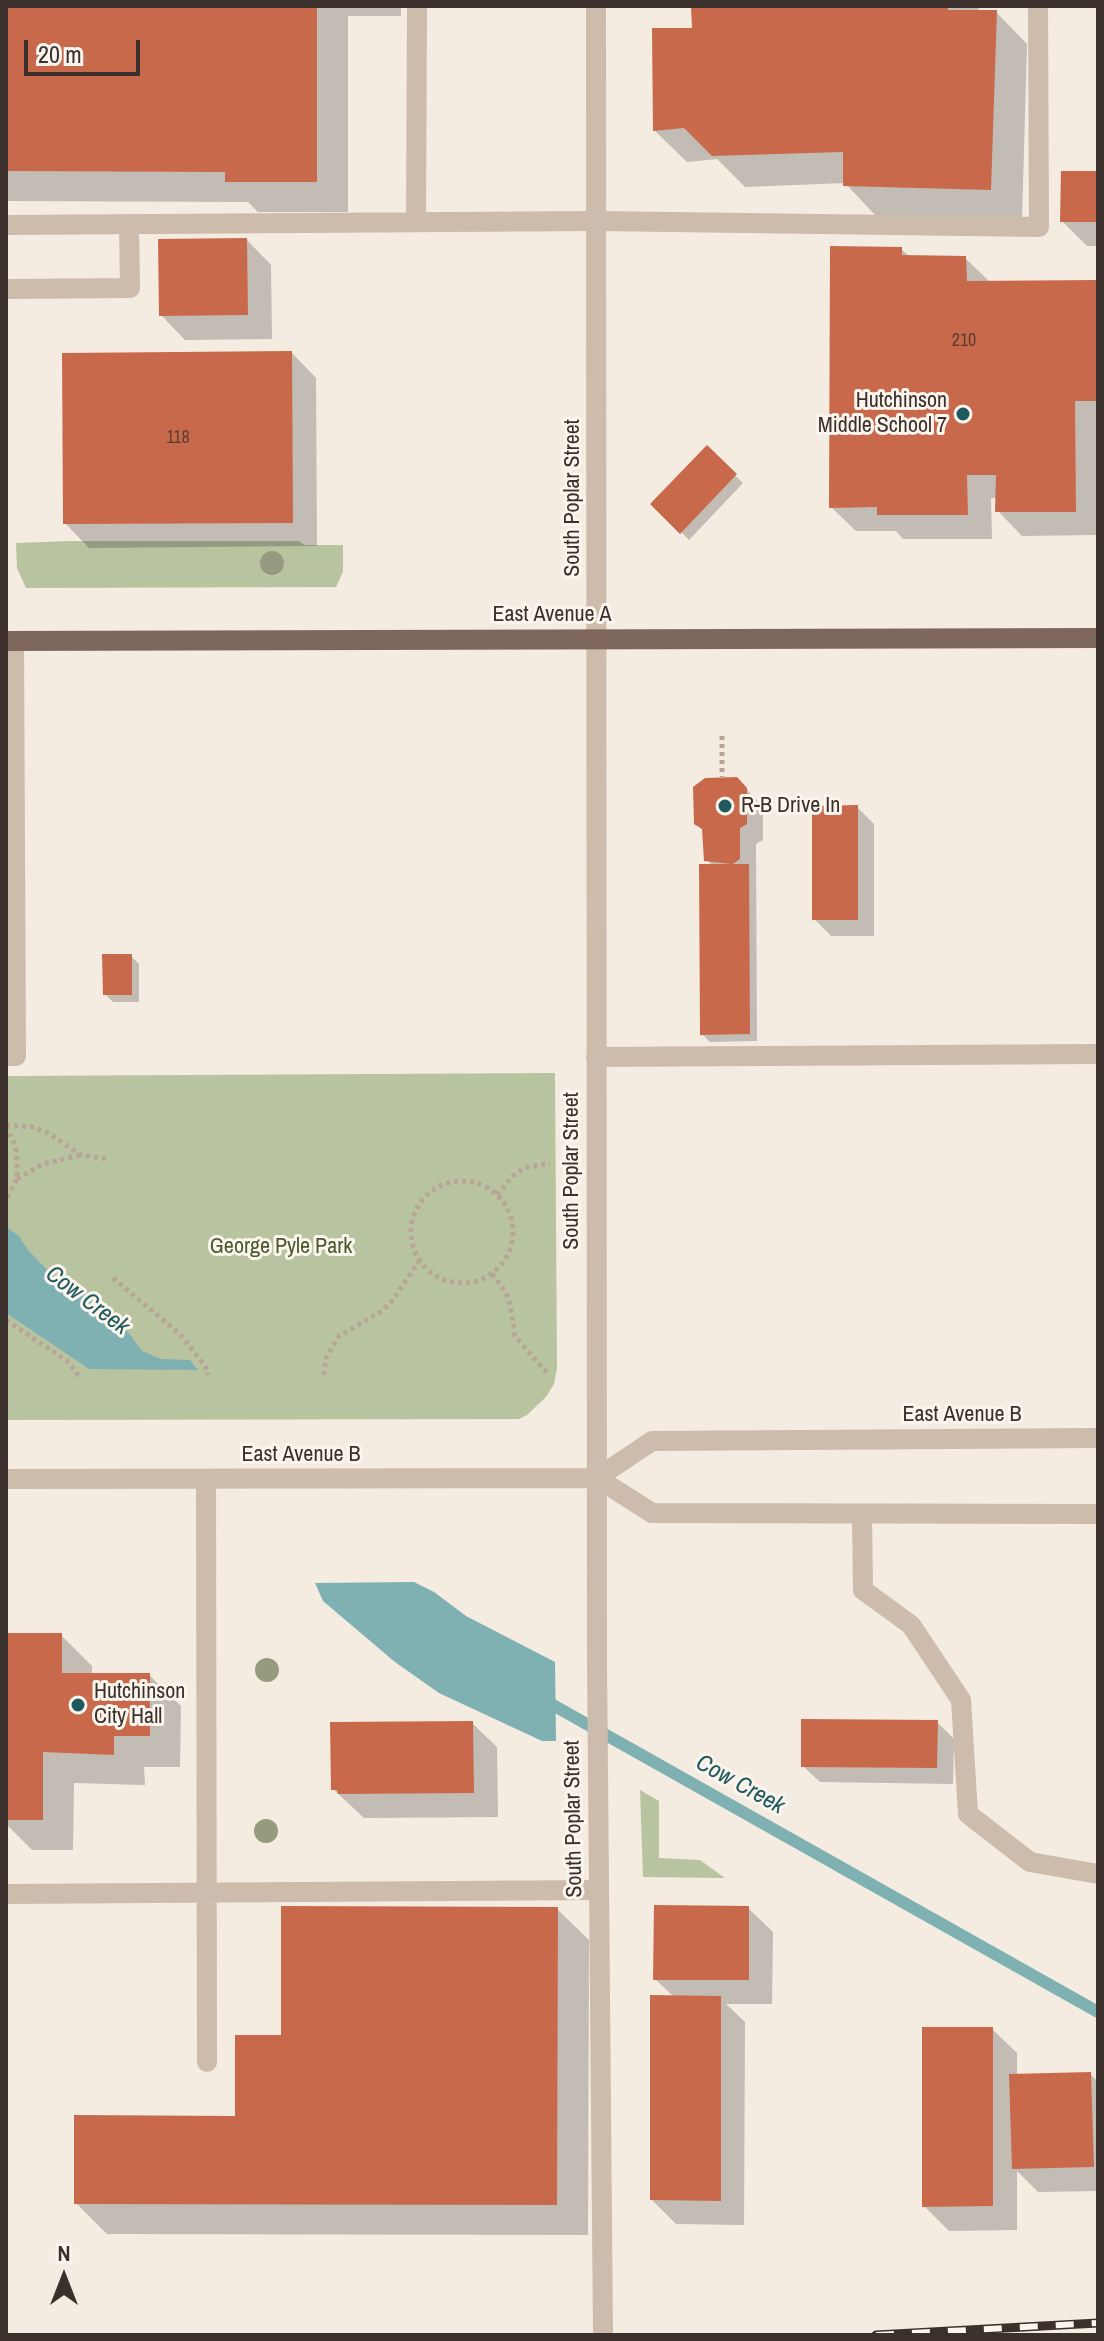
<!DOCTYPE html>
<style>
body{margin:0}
#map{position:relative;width:1104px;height:2341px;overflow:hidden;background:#f4ebe1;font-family:"Archivo Narrow",sans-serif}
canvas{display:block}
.frame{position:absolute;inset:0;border:8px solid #3b302b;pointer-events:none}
.north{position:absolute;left:24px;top:2237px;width:80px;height:80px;-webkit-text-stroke:6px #fbf5ee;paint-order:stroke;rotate:0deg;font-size:22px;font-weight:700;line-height:32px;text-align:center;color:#3b302b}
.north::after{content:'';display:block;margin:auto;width:28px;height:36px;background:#3b302b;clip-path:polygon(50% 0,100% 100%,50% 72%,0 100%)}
.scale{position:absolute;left:24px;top:40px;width:116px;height:36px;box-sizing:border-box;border:4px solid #3b302b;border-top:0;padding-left:10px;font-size:24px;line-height:28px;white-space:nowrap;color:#3b302b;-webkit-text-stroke:6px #fbf5ee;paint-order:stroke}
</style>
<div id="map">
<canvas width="1104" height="2341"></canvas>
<div class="frame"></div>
<div class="north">N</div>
<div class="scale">20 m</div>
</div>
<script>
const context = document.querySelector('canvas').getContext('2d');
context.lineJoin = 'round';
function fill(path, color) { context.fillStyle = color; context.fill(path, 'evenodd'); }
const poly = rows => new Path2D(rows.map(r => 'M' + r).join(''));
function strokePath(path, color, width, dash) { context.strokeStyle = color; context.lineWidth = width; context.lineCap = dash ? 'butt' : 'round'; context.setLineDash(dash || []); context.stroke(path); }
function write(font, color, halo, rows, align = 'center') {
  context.font = font + ' "Archivo Narrow",sans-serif'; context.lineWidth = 6; context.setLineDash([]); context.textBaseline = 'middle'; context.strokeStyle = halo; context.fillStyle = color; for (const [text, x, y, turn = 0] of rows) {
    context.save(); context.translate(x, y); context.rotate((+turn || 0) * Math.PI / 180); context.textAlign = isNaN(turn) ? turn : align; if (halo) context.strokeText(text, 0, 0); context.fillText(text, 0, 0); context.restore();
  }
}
const green = poly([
 [70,541,299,541,304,545,343,545,343,572,336,587,26,588,17,568,16,543],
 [555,1073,557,1368,554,1384,546,1397,527,1415,519,1419,6,1420,6,1076],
 [640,1790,659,1801,659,1858,700,1860,725,1878,643,1877]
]);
const water = poly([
 [6,1227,19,1236,27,1249,51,1274,63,1283,81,1286,89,1301,113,1312,142,1351,161,1359,190,1360,198,1370,89,1369,6,1313],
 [414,1582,434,1592,466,1616,555,1662,556,1741,542,1741,439,1693,395,1662,323,1601,315,1583]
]);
const shadow = poly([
 [6,6,401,6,401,16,348,16,348,212,258,212,248,202,6,201],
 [693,6,979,6,979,12,996,12,1027,44,1022,220,877,217,845,183,745,187,717,159,687,162,655,131,694,30],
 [1098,173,1098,246,1087,246,1062,221],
 [247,240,271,265,272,339,185,340,161,315],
 [901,249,910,257,965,258,991,283,1098,282,1098,535,1022,536,998,511,998,498,991,498,992,539,903,539,896,531,856,531,831,507],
 [292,353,316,378,317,546,89,548,65,523],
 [707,448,743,483,689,540,653,504],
 [737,779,763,807,763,840,756,844,757,1041,710,1042,702,1034,713,866,708,861,704,831,696,823],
 [857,807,874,824,874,936,831,936,814,919],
 [131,956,139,964,139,1002,113,1002,105,994],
 [6,1635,61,1635,92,1666,92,1675,149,1675,181,1706,180,1767,144,1767,145,1785,74,1783,73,1850,32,1850,6,1824],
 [937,1722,954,1739,953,1784,820,1782,803,1766],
 [472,1723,497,1747,498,1817,364,1818,333,1789],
 [748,1908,773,1932,772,2004,726,2004,745,2022,744,2225,676,2224,652,2200,674,1997,655,1979],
 [557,1909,589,1940,588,2235,107,2234,76,2203,237,2118,283,2037],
 [992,2029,1017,2053,1017,2076,1090,2074,1098,2082,1098,2191,1038,2192,1017,2171,1017,2230,949,2231,924,2206]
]);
const stream = poly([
 [544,1700,1098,2012]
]);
const building = poly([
 [6,6,317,6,317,182,225,182,225,172,6,171],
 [691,6,948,6,948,10,997,10,991,190,843,186,843,152,712,156,684,128,653,131,652,28,692,28],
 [1061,171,1098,171,1098,222,1060,222],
 [247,238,248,315,159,316,158,239],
 [830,246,902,247,902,255,966,256,967,281,1098,280,1098,401,1075,401,1076,512,995,512,996,475,967,475,968,515,877,515,877,507,829,508],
 [292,351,293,523,63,524,62,353],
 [707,445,737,474,680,534,650,504],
 [737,777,747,788,747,824,740,828,740,859,733,864,749,864,750,1034,700,1035,699,864,731,864,704,861,702,829,694,824,693,787,705,778],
 [858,805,858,920,812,920,812,806],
 [102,954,132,954,132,995,103,995],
 [6,1633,62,1633,62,1673,150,1673,150,1736,114,1736,114,1755,43,1752,43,1820,6,1820],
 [801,1719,938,1720,937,1768,801,1767],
 [473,1721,474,1793,338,1794,337,1790,331,1790,330,1722],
 [654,1905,749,1906,749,1980,653,1980],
 [281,1906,558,1907,557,2205,74,2204,74,2115,235,2116,235,2035,281,2035],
 [650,1995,721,1996,721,2201,650,2200],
 [922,2027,993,2027,993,2206,922,2207],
 [1091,2072,1094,2167,1012,2169,1009,2074]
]);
const path = poly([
 [722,736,722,777],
 [6,1125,34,1127,50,1134,81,1155,108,1159],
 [6,1126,16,1147,17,1162,17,1179,6,1199],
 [17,1179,43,1164,81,1155],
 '411 1232a51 51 0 1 1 102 0a51 51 0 1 1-102 0Z',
 [497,1195,513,1176,524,1168,550,1163],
 [492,1274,505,1291,510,1304,515,1336,548,1374],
 [113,1278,180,1334,208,1370,208,1375],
 [6,1320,67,1361,79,1376],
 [324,1375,326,1358,339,1336,382,1311,392,1301,419,1261]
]);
const lane = poly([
 [416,222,417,6],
 [6,225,598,221,1039,227,1038,6],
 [6,289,130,288,129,224],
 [6,1056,16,1056,14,641],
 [596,1057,1098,1054],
 [206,1480,207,2062],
 [862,1514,863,1590,911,1625,961,1700,968,1814,1030,1862,1098,1874],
 [6,1894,599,1890]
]);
const street = poly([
 [596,6,597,1660,603,2335],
 [597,1478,652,1441,1098,1438],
 [6,1479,597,1478,652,1513,1098,1514]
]);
const primary = poly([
 [6,641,1098,638]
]);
const rail = poly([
 [876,2335,1098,2323]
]);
const trees = [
 [272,563],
 [267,1670],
 [266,1831]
];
const markers = [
 [963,414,8,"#1f5a5e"],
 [725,806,8,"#1f5a5e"],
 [78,1705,8,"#1f5a5e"]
];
const numberNames = [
 ["210",964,341],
 ["118",178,438]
];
const poiNames = [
 ["Hutchinson",947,401,"right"],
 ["Middle School 7",947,426,"right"],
 ["R-B Drive In",741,806],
 ["Hutchinson",94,1692],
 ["City Hall",94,1717]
];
const streetNames = [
 ["South Poplar Street",573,498,-90],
 ["East Avenue A",552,615],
 ["South Poplar Street",572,1171,-90],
 ["East Avenue B",962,1415],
 ["East Avenue B",301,1455],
 ["South Poplar Street",574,1819,-91]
];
const parkNames = [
 ["George Pyle Park",281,1247]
];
const waterNames = [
 ["Cow Creek",87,1301,37],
 ["Cow Creek",740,1785,29]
];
fill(green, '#b8c4a0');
fill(water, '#7fb0b2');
fill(shadow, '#0003');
strokePath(stream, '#7fb0b2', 12);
fill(building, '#c8694b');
strokePath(path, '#b9a596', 5, [4, 4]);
strokePath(lane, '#cdbbac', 20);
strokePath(street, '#cdbbac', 20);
strokePath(primary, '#7d675c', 20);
strokePath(rail, '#3b302b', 9);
strokePath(rail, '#fbf5ee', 6, [18]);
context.fillStyle = '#969b7f';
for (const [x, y] of trees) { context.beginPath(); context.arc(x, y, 12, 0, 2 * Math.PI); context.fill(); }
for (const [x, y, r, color] of markers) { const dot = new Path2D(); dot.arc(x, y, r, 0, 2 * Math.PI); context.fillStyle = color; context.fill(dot); strokePath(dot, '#fbf5ee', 3); }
write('18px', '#5e3e33', null, numberNames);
write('22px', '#3b302b', '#fbf5ee', poiNames, 'left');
write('22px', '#3b302b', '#fbf5ee', streetNames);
write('22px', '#4a5a2e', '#fbf5ee', parkNames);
write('italic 24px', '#1f5a5e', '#fbf5ee', waterNames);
</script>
